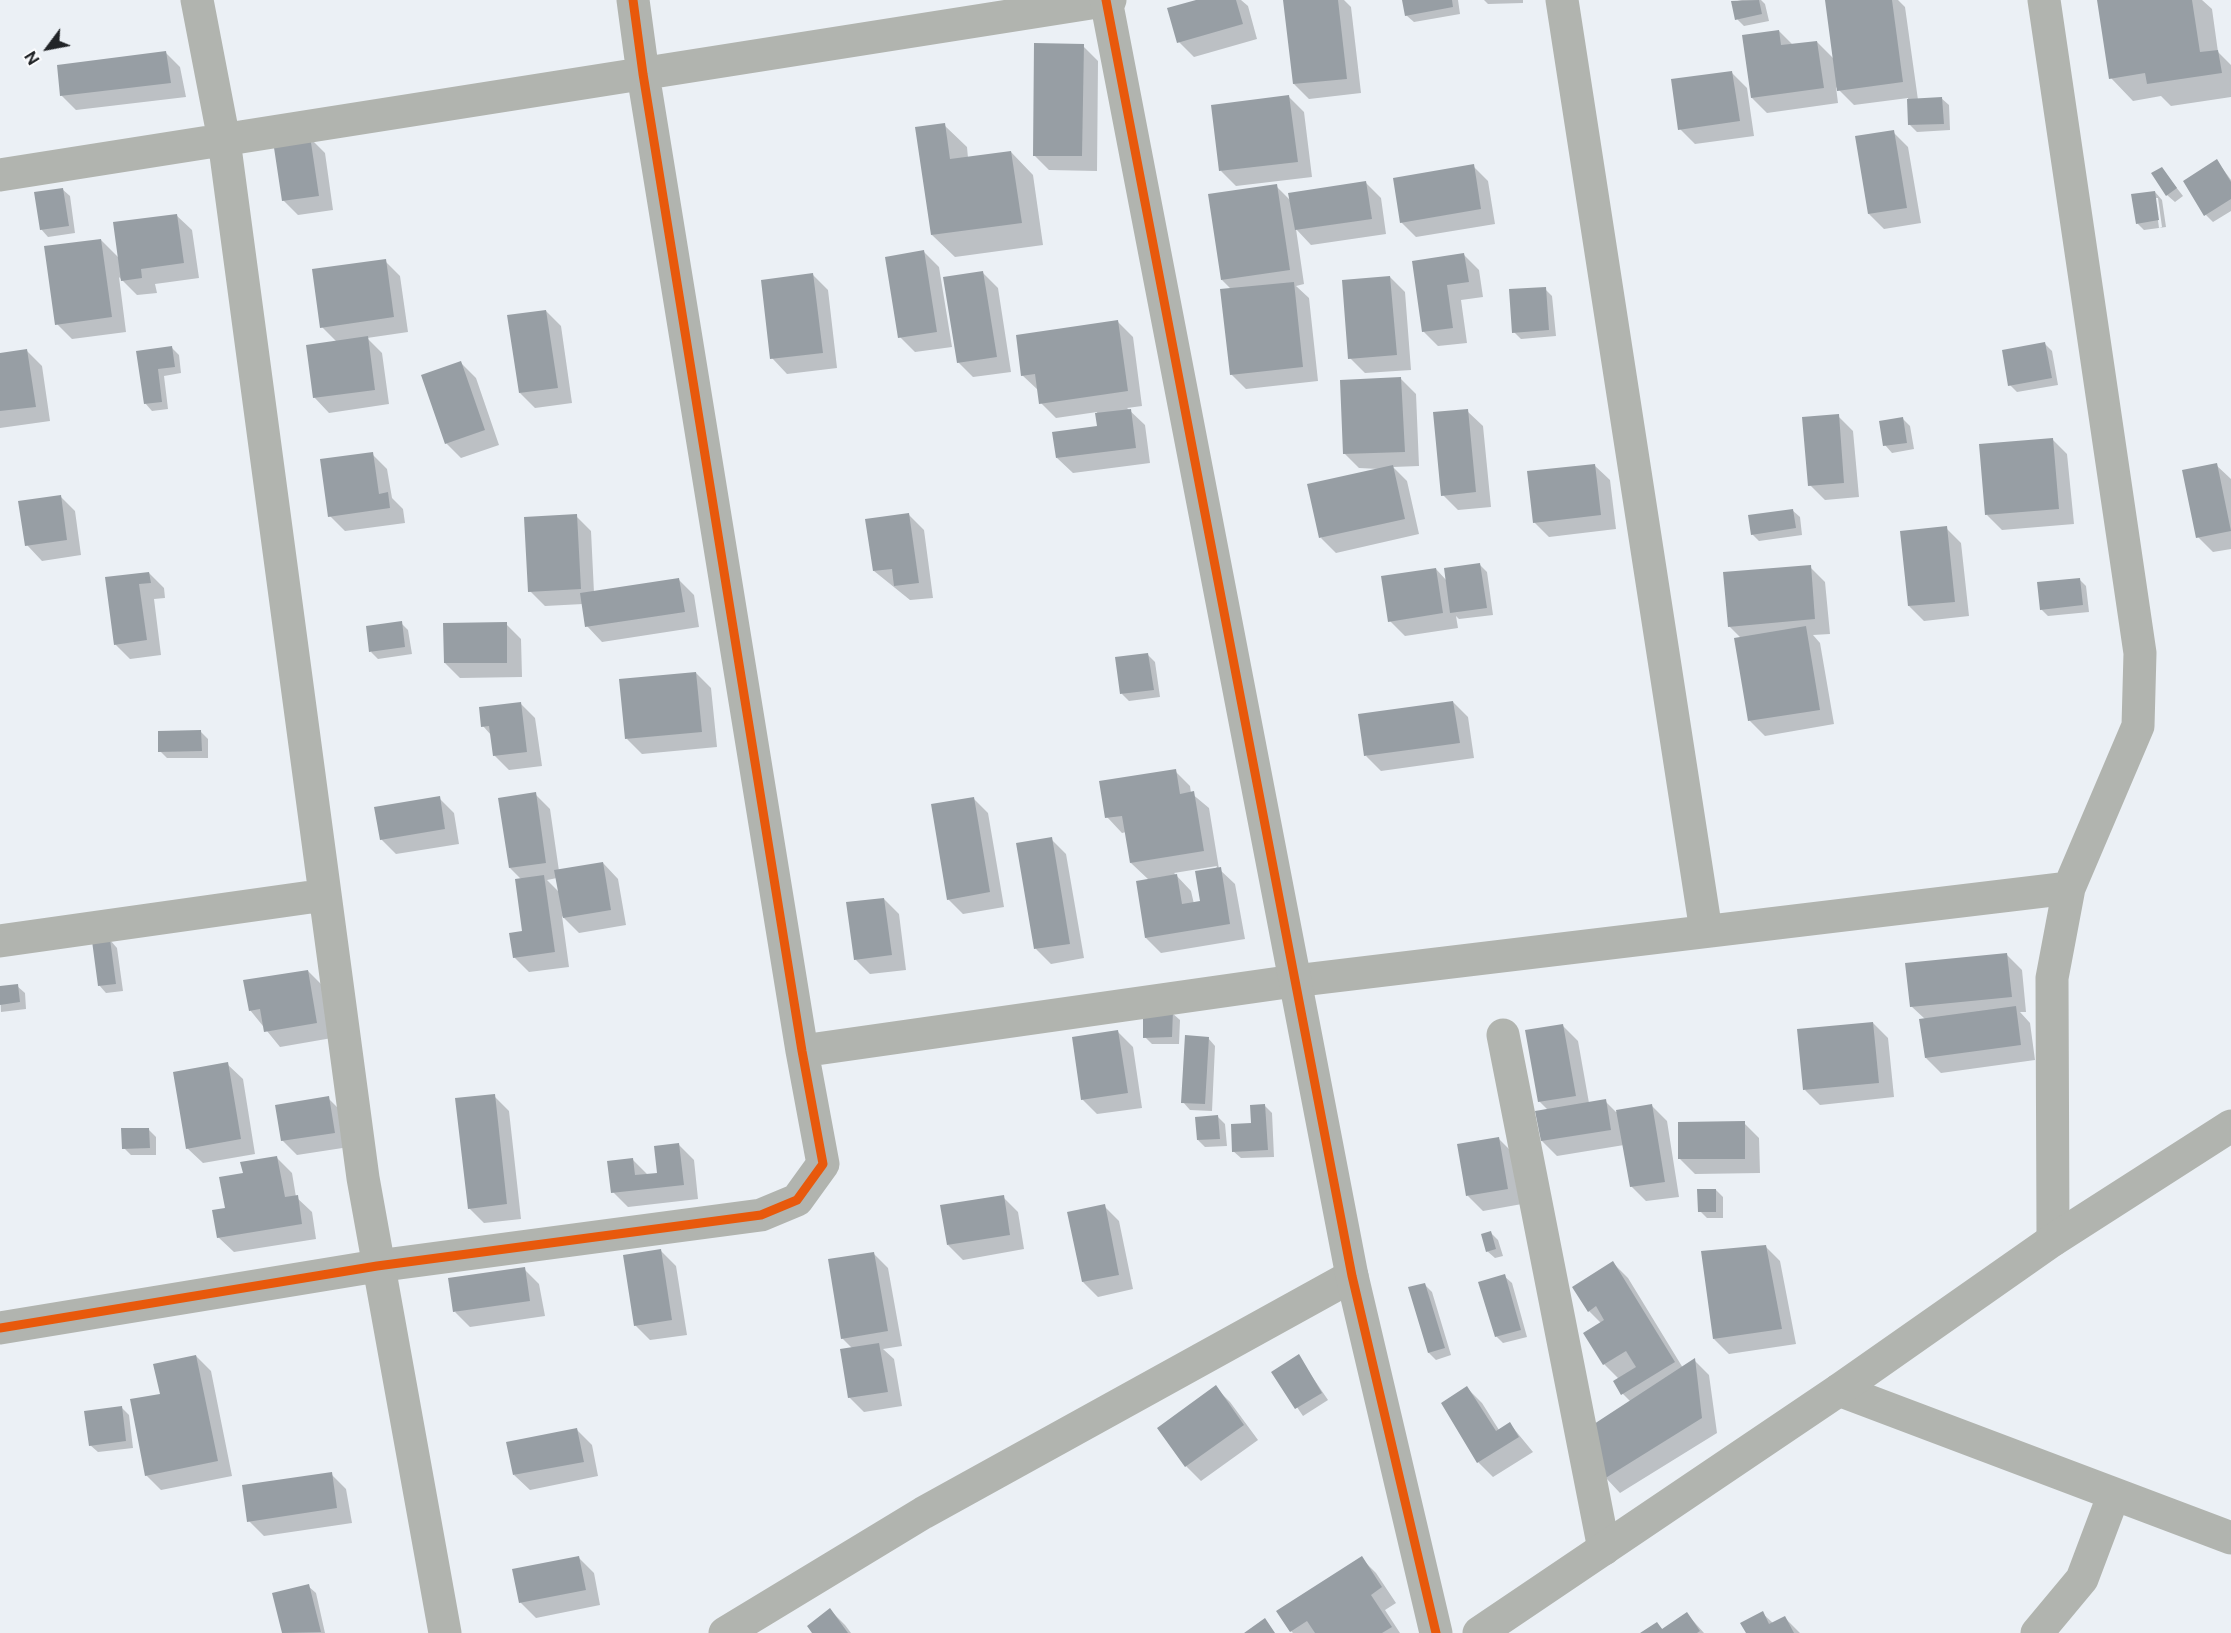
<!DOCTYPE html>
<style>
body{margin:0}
#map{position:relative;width:2231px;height:1633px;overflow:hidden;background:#ebf0f5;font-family:"Public Sans",sans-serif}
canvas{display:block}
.north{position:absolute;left:18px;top:18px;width:60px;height:60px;-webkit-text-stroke:4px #fafbfd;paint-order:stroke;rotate:238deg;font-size:16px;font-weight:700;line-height:24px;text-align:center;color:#212427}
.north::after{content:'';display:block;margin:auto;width:21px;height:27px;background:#212427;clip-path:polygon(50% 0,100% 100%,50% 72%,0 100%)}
</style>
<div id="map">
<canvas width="2231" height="1633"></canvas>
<div class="north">N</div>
</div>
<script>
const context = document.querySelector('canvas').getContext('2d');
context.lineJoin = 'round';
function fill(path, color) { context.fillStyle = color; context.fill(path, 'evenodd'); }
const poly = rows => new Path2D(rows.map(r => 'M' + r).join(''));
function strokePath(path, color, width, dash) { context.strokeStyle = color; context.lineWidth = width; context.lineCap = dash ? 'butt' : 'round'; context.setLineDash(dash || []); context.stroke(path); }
const shadow = poly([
 [1202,0,1241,0,1248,6,1257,39,1194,57,1179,42],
 [1285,0,1344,0,1351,7,1361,93,1309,99,1294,84],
 [1404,0,1458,0,1460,14,1414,22,1406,15],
 [1484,0,1523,0,1523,3,1488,4],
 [1742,0,1761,0,1765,4,1769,21,1744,26,1737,19,1733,2],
 [1829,0,1898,0,1905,7,1918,100,1941,98,1949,105,1950,130,1917,132,1910,125,1908,98,1854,105,1836,87,1838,103,1767,113,1752,98,1779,31,1793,45,1817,42,1835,60],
 [2099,0,2202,0,2212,9,2218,52,2231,65,2231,97,2171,106,2161,96,2133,101,2111,78],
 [1083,46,1098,61,1097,171,1049,170,1034,155],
 [165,52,180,67,186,97,76,110,61,95],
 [1732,73,1747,88,1754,136,1695,144,1680,129],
 [1289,97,1304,112,1312,177,1236,186,1221,171],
 [944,125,967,147,968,158,1011,152,1033,175,1043,245,955,257,932,235],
 [1893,132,1908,147,1921,223,1884,229,1869,214],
 [310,138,325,153,333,210,298,215,283,200],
 [2217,161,2231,180,2231,211,2213,222,2206,215],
 [1473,166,1488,181,1495,224,1416,237,1401,222],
 [2162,169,2183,196,2175,202,2167,195],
 [1366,183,1381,198,1386,234,1311,245,1296,229,1304,284,1296,286,1309,298,1318,381,1246,389,1231,374,1232,290,1222,280,1276,186,1291,201],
 [62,189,70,196,75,233,48,237,41,229],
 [2155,192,2162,200,2166,227,2144,230,2137,223],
 [2155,198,2158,198,2162,227,2159,228],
 [176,215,192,230,199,278,155,284,157,293,137,295,119,277,126,332,72,339,57,324,101,240,119,258],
 [924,252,939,267,952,347,915,352,900,337],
 [1464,255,1479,270,1483,297,1461,300,1467,343,1438,346,1423,331,1414,262],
 [385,261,400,276,408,332,367,338,382,353,389,404,329,413,314,397,337,342,322,327],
 [983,273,998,288,1011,372,973,377,958,362],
 [813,275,828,290,837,368,787,374,772,358],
 [1390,277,1405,292,1411,370,1365,373,1350,358],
 [1545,289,1552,296,1556,336,1521,339,1514,332],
 [546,311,561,326,572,403,535,408,520,393],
 [1118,322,1133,337,1142,406,1127,408,1145,425,1150,463,1073,473,1057,458,1099,427,1097,412,1056,418,1041,403,1038,390,1022,375],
 [2045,344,2052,351,2058,385,2017,392,2010,385],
 [172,348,179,355,181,373,164,376,168,409,152,411,145,403,138,352],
 [27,351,42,366,50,421,0,428,0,354],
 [461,363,476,378,499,445,461,458,446,443],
 [1401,379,1416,394,1419,466,1393,467,1407,481,1419,534,1336,553,1321,538,1379,469,1359,468,1344,453],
 [1467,411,1483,426,1491,507,1458,510,1443,495],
 [1838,416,1853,431,1859,497,1825,500,1810,485],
 [1903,419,1910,426,1914,449,1892,453,1885,445],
 [2052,439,2067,454,2074,524,2002,530,1987,515],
 [372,454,387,469,392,498,403,509,405,523,345,531,330,516],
 [1594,465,1610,480,1616,529,1549,537,1534,522],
 [2216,465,2231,479,2231,549,2213,552,2198,537],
 [60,496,75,511,81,555,42,561,27,545],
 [1792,510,1800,517,1802,535,1759,541,1752,534],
 [909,515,924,530,933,598,910,600,874,571],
 [576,516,591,531,594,593,679,580,694,595,699,627,602,642,587,626,583,604,545,606,530,591],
 [1946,528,1961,543,1969,616,1924,621,1909,606],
 [1480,565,1487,572,1493,615,1459,619,1456,616,1458,628,1405,636,1390,621,1436,569,1447,581],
 [1810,567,1825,582,1830,634,1813,635,1820,643,1834,724,1765,736,1750,721,1741,638,1729,626],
 [149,573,164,588,165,598,154,599,161,655,130,659,115,644,107,579],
 [2079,579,2086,586,2089,612,2048,616,2041,609],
 [401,623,408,630,412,654,378,659,371,652],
 [506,624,521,639,522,677,460,678,445,663],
 [1148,655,1155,662,1160,697,1129,701,1122,694],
 [696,673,711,688,717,747,642,754,627,739],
 [1453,702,1468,717,1474,758,1381,771,1366,756],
 [520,703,535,718,542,766,509,770,494,755,491,735,483,726],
 [201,732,208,739,208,758,167,758,160,751],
 [1175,771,1190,786,1191,793,1209,808,1219,869,1235,884,1245,939,1161,953,1146,938,1149,880,1131,863,1126,832,1122,833,1107,817],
 [1217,866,1202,903,1194,904,1191,891,1174,873],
 [535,794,550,809,559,871,603,863,618,879,626,925,579,933,562,916,569,967,529,972,514,957,524,933,522,880,510,868],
 [557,878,559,892,547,880],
 [439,798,454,813,459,844,396,854,381,839],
 [973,798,988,813,1004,907,963,914,948,899],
 [1051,839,1066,854,1084,958,1051,964,1036,949],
 [884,899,899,914,906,970,870,974,855,959],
 [110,940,117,948,123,991,106,993,99,985],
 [2007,955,2022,970,2026,1012,2020,1012,2030,1023,2035,1060,1941,1073,1926,1058,1925,1019,1911,1006],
 [308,971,323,986,332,1038,280,1047,250,1010],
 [17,986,25,993,26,1009,1,1012,0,988],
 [1172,1013,1180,1020,1179,1044,1152,1044,1145,1037],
 [1873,1023,1888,1038,1894,1097,1820,1105,1805,1090],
 [1563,1026,1578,1041,1589,1103,1605,1101,1616,1112,1652,1106,1667,1121,1679,1197,1646,1201,1631,1186,1624,1145,1557,1156,1542,1141,1548,1110,1539,1101],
 [1118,1032,1133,1047,1142,1108,1097,1114,1082,1099],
 [1208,1038,1215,1046,1212,1111,1190,1110,1183,1102],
 [227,1064,243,1079,255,1154,203,1163,187,1148],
 [494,1096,509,1111,521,1219,484,1223,469,1208],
 [328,1098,343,1113,349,1147,297,1155,282,1140],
 [1264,1105,1272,1113,1274,1157,1241,1158,1233,1151],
 [1218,1117,1225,1124,1227,1146,1205,1147,1198,1140],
 [1744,1123,1759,1138,1760,1173,1695,1174,1680,1159],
 [148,1129,156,1137,156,1155,131,1155,124,1148],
 [1499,1139,1514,1154,1522,1204,1483,1211,1468,1196],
 [679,1145,694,1160,698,1199,628,1207,613,1192,633,1160,648,1175,659,1174],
 [277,1158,292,1173,296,1197,312,1212,316,1239,234,1252,218,1237,226,1210,244,1175],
 [1716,1190,1723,1197,1723,1218,1707,1218,1700,1211],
 [1003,1197,1018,1212,1024,1249,963,1260,948,1245],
 [1104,1206,1119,1221,1133,1289,1098,1297,1083,1282],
 [1491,1233,1498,1240,1503,1256,1495,1258,1487,1251],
 [1765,1246,1780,1261,1796,1344,1729,1354,1714,1339],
 [661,1251,676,1266,687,1335,650,1340,635,1325],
 [873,1253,888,1268,902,1346,883,1349,894,1359,902,1406,864,1412,849,1397,853,1349,842,1338],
 [1613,1263,1628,1278,1683,1368,1694,1360,1709,1375,1717,1433,1620,1493,1606,1478,1631,1402,1623,1394,1619,1379,1604,1364,1601,1323,1589,1311],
 [524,1269,539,1284,545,1316,470,1327,455,1312],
 [1504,1276,1512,1283,1527,1337,1503,1343,1496,1336],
 [1425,1285,1432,1292,1451,1355,1436,1360,1429,1353],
 [196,1356,211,1371,232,1476,161,1490,146,1475,161,1395],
 [1298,1356,1328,1400,1303,1416,1273,1372],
 [1215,1387,1230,1402,1258,1440,1201,1481,1186,1466],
 [1467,1388,1482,1403,1499,1430,1510,1424,1533,1452,1493,1477,1478,1462],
 [121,1407,129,1415,133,1448,98,1452,90,1445],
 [576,1429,592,1445,598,1476,530,1490,514,1475],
 [331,1474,346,1489,352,1523,264,1536,249,1521],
 [579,1558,594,1573,600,1605,536,1618,520,1602],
 [1361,1558,1376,1573,1396,1603,1385,1610,1400,1633,1293,1633,1291,1631],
 [308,1586,316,1593,325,1633,283,1633,274,1594],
 [830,1610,845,1625,851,1633,814,1633],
 [1762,1613,1774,1624,1785,1618,1800,1633,1747,1633],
 [1687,1614,1704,1633,1643,1633,1657,1623,1663,1630]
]);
const building = poly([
 [1196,0,1236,0,1243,24,1177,43,1167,8],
 [1283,0,1338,0,1347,79,1293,84],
 [1402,0,1452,0,1453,7,1405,16],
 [1759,0,1762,14,1735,20,1731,1],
 [1825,0,1892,0,1903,82,1837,91],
 [2097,0,2192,0,2200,52,2218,50,2222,73,2147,84,2145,73,2109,79],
 [1779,30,1781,45,1817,41,1824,88,1751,98,1742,35],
 [1034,43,1084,44,1082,156,1033,156],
 [166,51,171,83,60,96,57,65],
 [1732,71,1740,121,1678,130,1671,79],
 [1289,95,1298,162,1219,171,1211,105],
 [1942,97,1944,124,1908,125,1907,99],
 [945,123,950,159,1011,151,1022,223,931,235,915,127],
 [1894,130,1907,208,1868,214,1855,136],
 [310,136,319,196,282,201,273,141],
 [2217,159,2231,182,2231,199,2204,216,2183,181],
 [1474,164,1481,209,1400,223,1393,178],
 [2162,167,2177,188,2166,196,2151,173],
 [1366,181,1372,219,1295,230,1288,193],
 [1277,184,1290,270,1221,280,1208,194],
 [63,188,69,226,40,230,34,192],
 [2155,191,2159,220,2136,224,2131,194],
 [177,214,184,263,141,269,142,278,121,281,113,222],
 [101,239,112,317,55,325,44,246],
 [924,250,937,332,898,338,885,257],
 [1464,253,1469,282,1447,285,1453,328,1422,332,1412,261],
 [386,259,394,317,320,328,312,269],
 [983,271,997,357,957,363,943,277],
 [813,273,823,353,770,359,761,280],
 [1390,276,1397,355,1348,359,1342,280],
 [1294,282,1303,367,1230,375,1220,289],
 [1546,287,1549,330,1512,333,1509,289],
 [546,310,558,388,519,393,507,315],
 [1118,320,1128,391,1039,404,1035,374,1021,376,1016,335],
 [368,336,375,390,313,398,306,345],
 [2045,342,2052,378,2008,386,2002,350],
 [172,346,175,367,158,369,162,402,144,404,136,351],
 [27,349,36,407,0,411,0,353],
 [461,361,485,430,445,444,421,375],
 [1401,377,1405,452,1343,454,1340,380],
 [1131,409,1136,448,1056,458,1052,432,1097,426,1095,413],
 [1468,409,1476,492,1441,496,1433,412],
 [1839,414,1844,483,1808,486,1802,417],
 [1903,417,1907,443,1883,446,1879,421],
 [2053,438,2059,509,1985,515,1979,444],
 [373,452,379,494,388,492,390,508,328,517,320,459],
 [2217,463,2231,531,2196,538,2182,470],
 [1595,464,1601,515,1533,523,1527,471],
 [1393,465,1405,519,1319,538,1307,484],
 [61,495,67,540,25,546,18,501],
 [1793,509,1796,528,1751,535,1748,515],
 [909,513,919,583,894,586,892,569,873,571,865,519],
 [577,514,581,589,528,592,524,517],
 [1947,526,1955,602,1908,606,1900,531],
 [1480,563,1487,608,1450,613,1444,568],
 [1811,565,1815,619,1728,627,1723,572],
 [1436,568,1443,613,1388,622,1381,576],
 [149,572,151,583,139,584,147,640,114,645,105,577],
 [679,578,685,612,585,627,580,593],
 [2080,578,2083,605,2040,610,2037,582],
 [402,621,405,647,369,652,366,626],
 [507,622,507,663,444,663,443,623],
 [1806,626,1820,710,1748,721,1734,638],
 [1148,653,1154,690,1120,694,1115,657],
 [696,672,702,732,625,739,619,679],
 [1453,701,1460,743,1364,756,1358,714],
 [521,702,527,752,493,756,489,726,481,727,479,707],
 [201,730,202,751,158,752,158,731],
 [1176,769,1180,794,1194,791,1204,851,1130,863,1122,816,1105,818,1099,781],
 [536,792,546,863,509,868,498,798],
 [440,796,445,829,380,840,374,807],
 [974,797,990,892,947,900,931,804],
 [1052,837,1070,944,1034,949,1016,843],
 [603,862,611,910,563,918,554,870],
 [1221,867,1230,924,1145,938,1136,881,1177,874,1182,904,1200,901,1195,871],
 [544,875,555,952,513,958,509,933,522,931,515,879],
 [884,898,892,955,854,960,846,902],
 [110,939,116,984,98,986,92,941],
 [2007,953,2012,997,1910,1007,1905,963],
 [308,970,317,1023,264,1032,260,1009,249,1011,243,980],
 [18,984,20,1002,0,1005,0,986],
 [2016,1006,2021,1045,1925,1058,1919,1019],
 [1143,1011,1173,1011,1172,1037,1143,1038],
 [1873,1022,1879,1083,1803,1090,1797,1029],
 [1563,1024,1576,1096,1538,1102,1525,1030],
 [1118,1030,1128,1093,1081,1100,1072,1037],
 [1185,1035,1209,1037,1205,1104,1181,1103],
 [228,1062,241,1139,186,1149,173,1072],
 [495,1094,507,1204,468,1209,455,1098],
 [329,1096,335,1133,281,1141,275,1105],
 [1606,1099,1611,1130,1541,1141,1535,1111],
 [1265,1104,1268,1150,1232,1152,1231,1124,1251,1123,1250,1105],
 [1652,1104,1665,1182,1630,1187,1616,1110],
 [1218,1115,1220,1139,1197,1140,1195,1117],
 [1745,1121,1745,1159,1678,1159,1678,1122],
 [121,1128,149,1128,150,1148,122,1149],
 [1499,1137,1508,1189,1466,1196,1457,1144],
 [679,1143,684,1185,611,1193,607,1161,633,1158,635,1175,657,1173,654,1146],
 [277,1156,285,1197,298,1195,302,1224,217,1238,212,1210,225,1208,219,1177,243,1173,240,1162],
 [1697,1189,1716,1189,1716,1212,1698,1212],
 [1004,1195,1010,1235,947,1245,940,1205],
 [1105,1204,1119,1275,1082,1282,1067,1212],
 [1491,1231,1496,1249,1486,1252,1481,1234],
 [1766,1245,1782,1329,1713,1339,1701,1251],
 [661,1249,672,1320,634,1326,623,1255],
 [874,1252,888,1331,841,1339,828,1259],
 [1613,1261,1675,1362,1621,1395,1613,1381,1636,1367,1626,1351,1603,1365,1583,1333,1604,1320,1596,1306,1588,1312,1572,1287],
 [525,1267,530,1301,453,1312,448,1278],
 [1505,1274,1521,1330,1495,1337,1478,1282],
 [1425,1283,1445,1348,1428,1353,1408,1287],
 [879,1343,888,1392,848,1398,840,1349],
 [1299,1354,1322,1393,1295,1409,1271,1372],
 [196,1355,218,1461,145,1476,130,1399,160,1394,153,1364],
 [1695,1358,1702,1418,1604,1479,1594,1424],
 [1216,1385,1244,1425,1185,1467,1157,1428],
 [1467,1386,1496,1431,1510,1422,1519,1437,1477,1463,1441,1403],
 [122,1406,126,1441,89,1446,84,1411],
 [577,1428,584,1462,513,1475,506,1442],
 [332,1472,337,1508,247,1522,242,1485],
 [579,1556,586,1590,519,1603,512,1569],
 [1362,1556,1382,1587,1371,1595,1392,1627,1382,1633,1315,1633,1307,1621,1290,1632,1276,1611],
 [309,1584,321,1632,282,1633,272,1593],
 [830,1608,848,1633,812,1633,807,1626],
 [1763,1611,1769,1624,1785,1616,1794,1633,1746,1633,1740,1623],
 [1687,1612,1700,1631,1697,1633,1640,1633,1657,1622,1662,1629],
 [1265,1618,1275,1633,1244,1633]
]);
const minor = poly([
 [197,0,224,140,363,1178,445,1633],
 [1562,0,1706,931],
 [2044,0,2140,653,2138,726,2069,888,2052,978,2053,1240],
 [0,175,1110,0],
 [0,941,325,895],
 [1503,1035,1604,1549],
 [802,1051,1294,981,2069,888],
 [0,1328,377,1266,761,1215,797,1200,823,1164,802,1051,643,74,633,0],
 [1839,1390,2231,1538],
 [725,1633,923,1513,1352,1276],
 [2037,1633,2082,1579,2114,1494]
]);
const tertiary = poly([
 [1106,0,1352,1276,1436,1633],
 [1479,1633,1839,1390,2053,1240,2231,1126]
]);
const cycleway = poly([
 [1106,0,1352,1276,1436,1633],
 [0,1328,377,1266,761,1215,797,1200,823,1164,802,1051,643,74,633,0]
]);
fill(shadow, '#0003');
fill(building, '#979ea4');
strokePath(minor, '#b1b4af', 33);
strokePath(tertiary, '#b1b4af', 33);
strokePath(cycleway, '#e8590c', 9);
</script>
